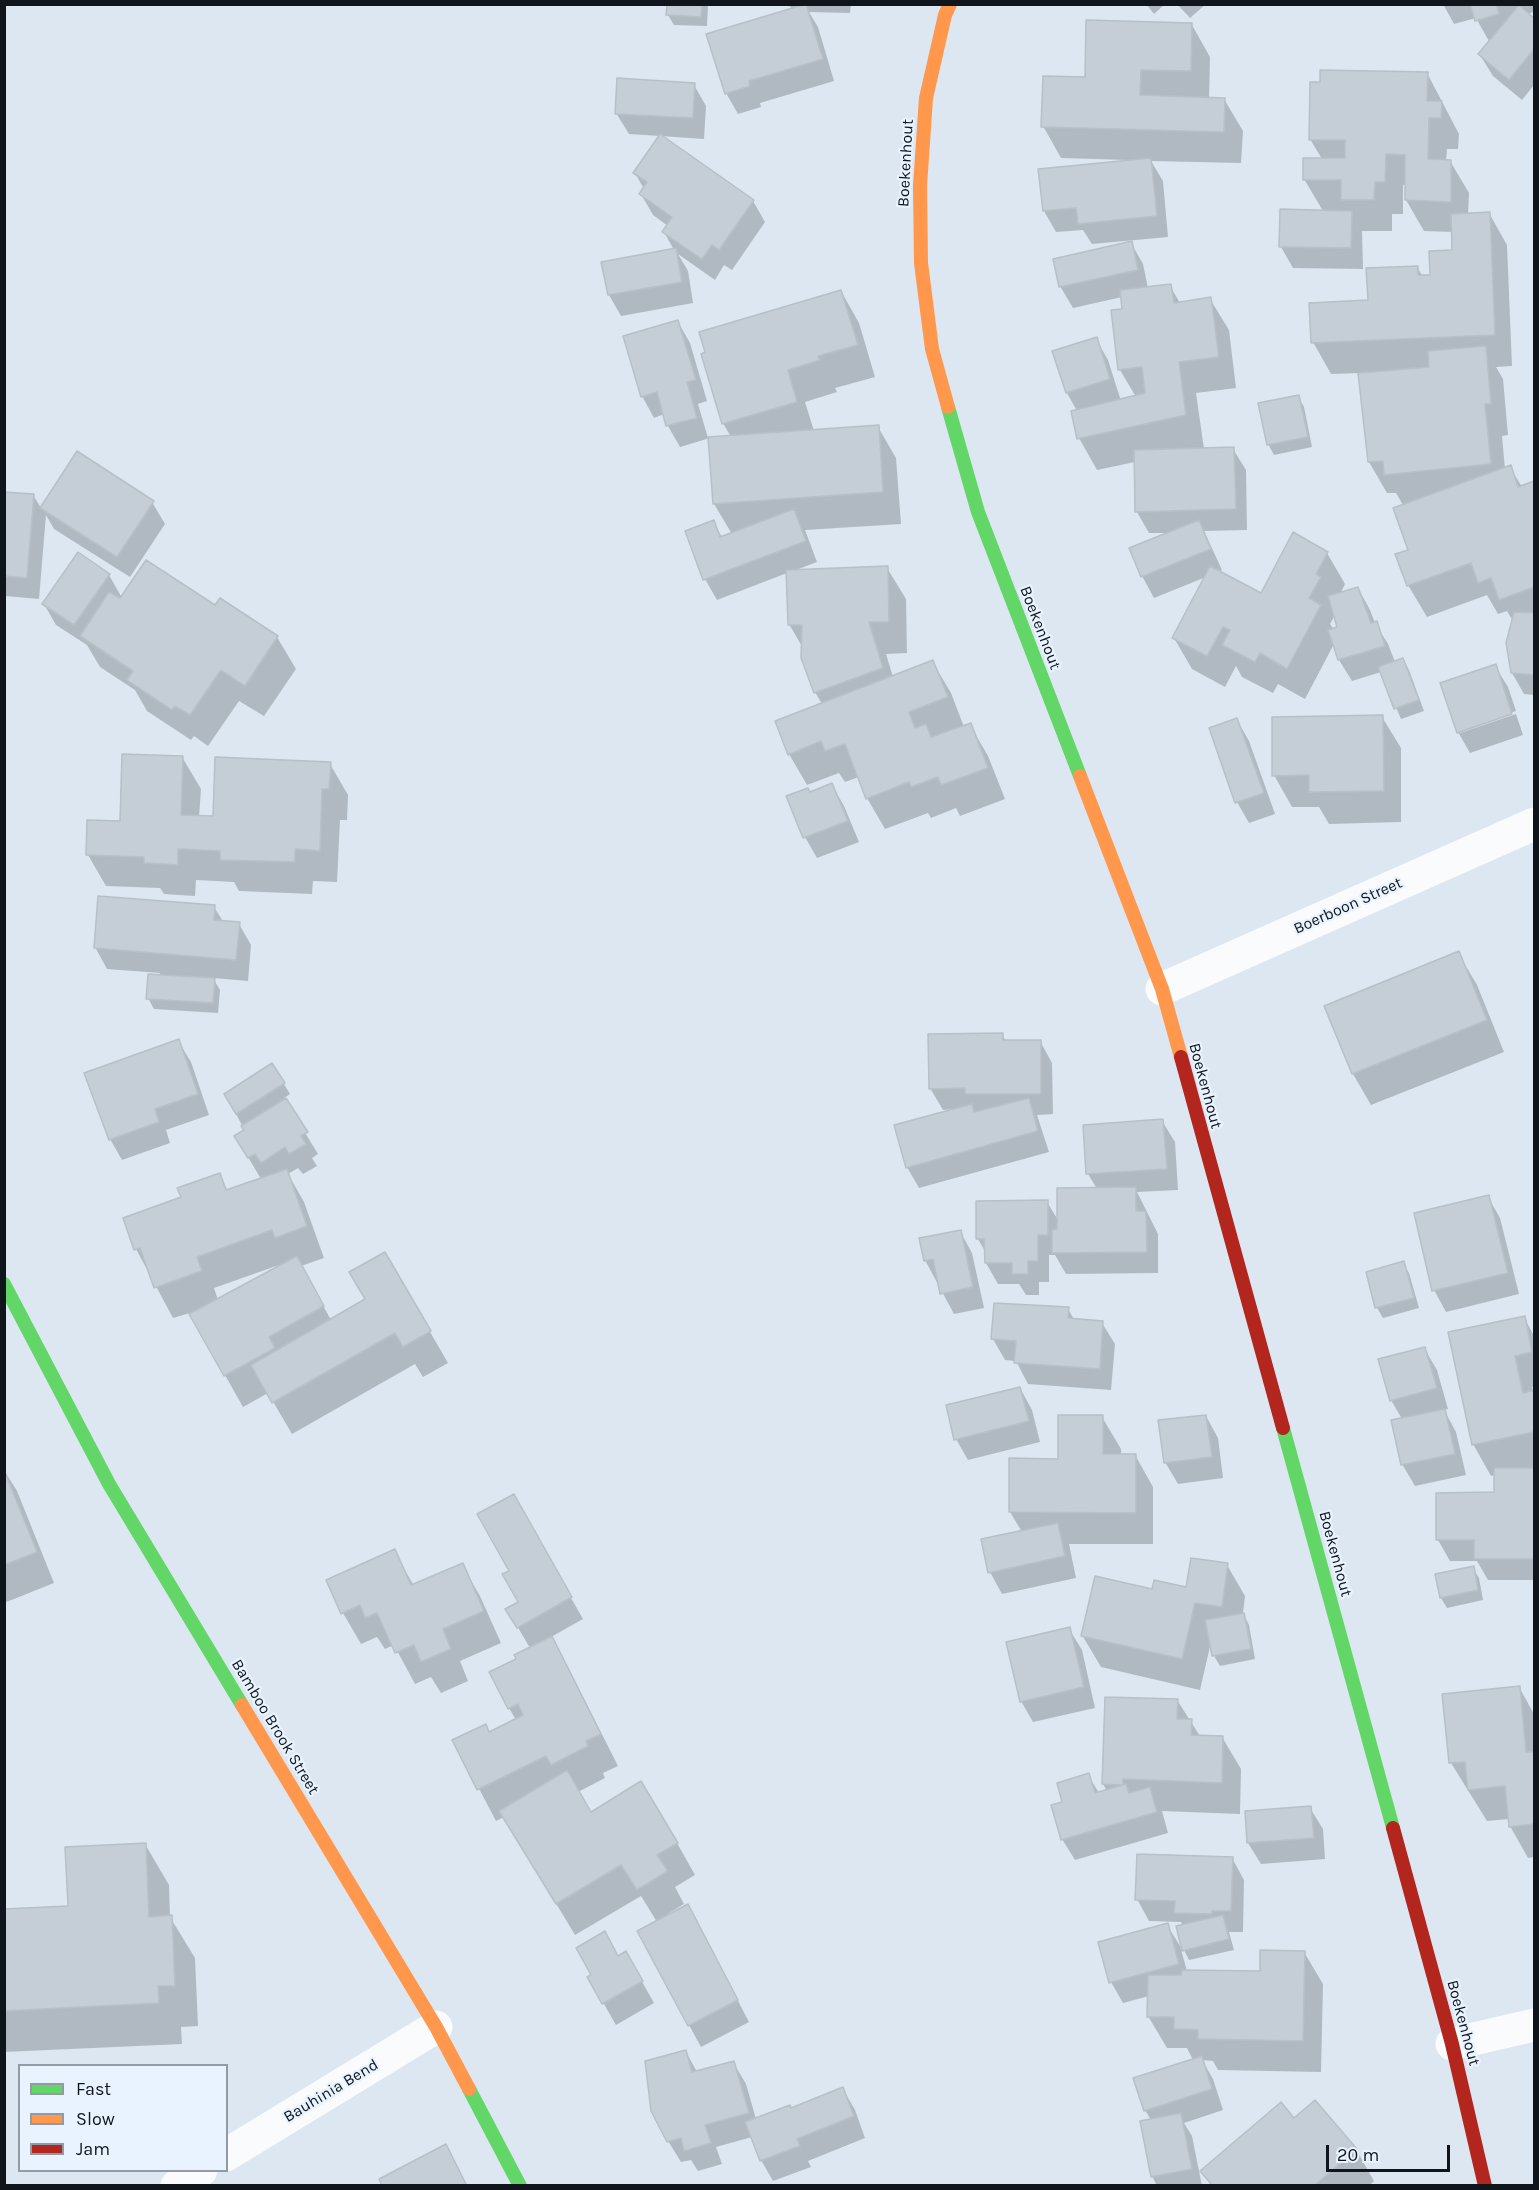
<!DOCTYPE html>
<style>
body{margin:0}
#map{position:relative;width:1539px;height:2190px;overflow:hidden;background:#dde7f2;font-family:Karla,sans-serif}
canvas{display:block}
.frame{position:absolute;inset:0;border:6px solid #0f151b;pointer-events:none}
.legend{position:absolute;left:18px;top:2064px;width:210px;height:108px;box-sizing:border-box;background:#e9f3ff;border:2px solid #929aa4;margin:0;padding:8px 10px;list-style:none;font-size:18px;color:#0f151b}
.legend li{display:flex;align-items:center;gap:12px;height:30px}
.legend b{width:30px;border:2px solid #929aa4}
.scale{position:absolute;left:1326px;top:2145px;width:124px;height:27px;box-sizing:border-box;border:3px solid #0f151b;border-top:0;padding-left:8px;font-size:18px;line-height:21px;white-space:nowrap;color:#0f151b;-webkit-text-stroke:4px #e9f3ff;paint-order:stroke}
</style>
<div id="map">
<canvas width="1539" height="2190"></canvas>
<div class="frame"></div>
<ul class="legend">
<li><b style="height:8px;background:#63d668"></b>Fast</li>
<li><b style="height:8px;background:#ff974d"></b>Slow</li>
<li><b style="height:8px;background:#b3261e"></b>Jam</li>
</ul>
<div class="scale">20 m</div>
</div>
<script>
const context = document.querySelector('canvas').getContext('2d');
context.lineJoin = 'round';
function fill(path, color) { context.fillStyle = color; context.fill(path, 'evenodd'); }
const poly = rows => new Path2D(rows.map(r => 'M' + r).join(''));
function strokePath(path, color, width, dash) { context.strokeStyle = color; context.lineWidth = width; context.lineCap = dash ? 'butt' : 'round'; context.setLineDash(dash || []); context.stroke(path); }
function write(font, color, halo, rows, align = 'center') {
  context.font = font + ' Karla,sans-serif'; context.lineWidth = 4.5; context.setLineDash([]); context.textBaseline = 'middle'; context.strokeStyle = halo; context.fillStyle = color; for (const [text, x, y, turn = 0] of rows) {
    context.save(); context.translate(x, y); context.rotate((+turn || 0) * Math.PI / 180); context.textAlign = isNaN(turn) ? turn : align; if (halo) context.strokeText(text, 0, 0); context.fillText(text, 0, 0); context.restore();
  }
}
const shadow = poly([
 [668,4,708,4,707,26,674,25,668,15],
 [789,4,886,5,851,5,850,13,809,12,818,27,834,81,760,103,761,107,738,114,726,93,792,10],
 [1146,4,1165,4,1154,14],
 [1177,4,1206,4,1190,18],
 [1443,4,1534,4,1534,12,1528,14,1534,19,1534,85,1522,100,1493,76,1480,55,1490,43,1476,18,1454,24],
 [1192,25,1210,57,1209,99,1224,99,1243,131,1241,163,1151,161,1163,181,1168,237,1092,244,1083,230,1056,232,1044,211,1127,162,1127,160,1061,158,1043,126,1086,79],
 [1427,73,1459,134,1458,149,1447,149,1446,161,1450,161,1469,193,1468,215,1489,213,1507,245,1512,366,1496,367,1503,379,1508,435,1502,436,1505,469,1510,467,1522,487,1534,483,1534,695,1524,694,1512,673,1513,621,1507,611,1498,614,1487,595,1427,617,1408,585,1410,550,1403,505,1396,493,1387,493,1369,462,1360,373,1331,374,1313,342,1417,267,1423,277,1432,277,1454,251,1453,232,1424,231,1406,200,1406,185,1403,185,1403,214,1392,214,1392,231,1362,231,1363,269,1293,268,1281,247,1323,211,1304,179,1322,159,1310,139],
 [694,85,706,106,704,139,660,136,753,201,765,222,732,270,724,265,715,280,678,254,688,271,693,303,621,316,609,295,674,250,664,232,668,226,653,215,641,194,644,189,635,173,660,136,629,134,616,113],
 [1131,243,1143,264,1148,288,1170,286,1180,303,1210,299,1229,330,1236,388,1196,393,1204,449,1233,449,1246,470,1247,530,1204,531,1222,570,1218,572,1262,595,1327,553,1345,584,1340,594,1358,588,1370,610,1375,623,1388,644,1395,662,1403,659,1409,670,1424,711,1401,719,1381,672,1352,681,1339,660,1334,644,1305,699,1278,684,1273,693,1242,677,1236,666,1225,687,1192,669,1174,638,1206,577,1154,598,1142,576,1171,533,1149,533,1137,512,1135,462,1097,470,1079,438,1077,411,1067,393,1054,352,1096,339,1108,360,1121,401,1136,397,1120,370,1124,310,1122,297,1073,308,1060,286],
 [1335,615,1339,627,1334,630,1330,624],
 [841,291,859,323,875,377,835,388,837,392,805,402,814,431,878,427,896,458,901,524,805,530,817,562,796,570,887,568,906,599,907,653,886,654,893,677,932,661,951,693,964,727,970,725,988,756,1005,799,960,816,956,808,931,818,928,813,885,829,867,798,859,777,845,782,839,773,807,785,789,754,822,704,815,692,803,648,789,624,787,573,717,600,705,579,713,522,722,537,732,534,714,504,710,438,680,447,668,426,664,414,654,418,642,396,678,322,690,343,707,401,698,404,708,438,731,437,723,423],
 [1298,397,1304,407,1312,447,1274,455,1268,444],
 [4,493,33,495,41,508,152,502,165,524,130,577,54,529,46,515,39,599,5,596],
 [109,575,122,598,215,607,220,600,277,637,296,669,264,716,239,701,208,746,194,736,191,740,147,711,135,690,100,667,87,645,56,625,44,604],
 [1495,666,1508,687,1516,711,1460,730,1460,733,1516,714,1523,735,1470,753,1458,732],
 [1382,717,1401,748,1401,822,1329,824,1319,807,1292,807,1274,775],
 [1237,720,1249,741,1275,814,1249,823,1237,802],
 [182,757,201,789,199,817,214,818,330,764,348,795,347,820,340,820,337,882,313,881,312,894,239,891,234,882,196,880,195,896,164,894,160,888,106,886,88,855,121,823],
 [832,785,844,806,859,842,817,858,805,837,810,793],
 [214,907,224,923,239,924,251,945,248,981,213,978,220,990,218,1013,154,1009,148,998,160,973,107,969,95,947],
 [1458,953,1477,985,1504,1052,1371,1105,1353,1074,1326,1006],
 [1002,1035,1006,1041,1040,1041,1052,1063,1053,1114,1037,1115,1049,1152,919,1188,907,1167,953,1109,943,1110,930,1088],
 [178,1041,191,1062,209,1115,166,1130,170,1143,122,1160,110,1139],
 [272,1065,290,1094,284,1098,318,1154,312,1158,317,1166,303,1174,298,1168,288,1174,304,1202,324,1258,301,1266,331,1320,367,1300,385,1254,448,1363,423,1377,415,1364,292,1434,268,1393,243,1407,190,1313,173,1318,136,1249,183,1198,219,1175,228,1191,261,1179,236,1137,245,1131,226,1095],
 [279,1265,280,1267,218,1300,214,1288],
 [1162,1121,1175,1142,1178,1190,1137,1192,1158,1234,1158,1273,1066,1274,1055,1255,1049,1255,1049,1282,1039,1282,1039,1295,1026,1295,1019,1284,998,1284,986,1263,986,1253,978,1239,1047,1202,1058,1220,1097,1189,1088,1174],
 [1488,1197,1500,1218,1519,1294,1446,1312,1434,1290],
 [960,1231,972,1253,984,1308,954,1314,925,1260],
 [1403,1263,1409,1273,1419,1308,1383,1318,1377,1308,1368,1273],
 [1068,1309,1075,1321,1102,1323,1115,1344,1111,1390,1028,1384,1016,1361,1005,1360,993,1339],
 [1524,1317,1534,1336,1534,1387,1532,1387,1534,1392,1534,1580,1488,1580,1477,1561,1450,1561,1438,1540,1495,1494,1495,1475,1491,1476,1473,1444],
 [1424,1348,1437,1370,1448,1409,1444,1410,1456,1432,1466,1475,1415,1486,1402,1464,1402,1419,1391,1400],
 [1020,1388,1032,1410,1040,1442,968,1460,956,1439],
 [1206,1416,1218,1438,1223,1478,1178,1484,1165,1462],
 [1102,1417,1121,1449,1121,1455,1135,1455,1153,1487,1153,1544,1069,1544,1076,1578,1002,1594,990,1572,1022,1532,1010,1512,1011,1460,1059,1460],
 [4,1470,17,1491,54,1583,4,1603],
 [513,1496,583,1619,551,1637,569,1669,618,1766,603,1773,605,1778,578,1792,591,1814,677,1843,695,1875,675,1887,684,1904,666,1915,667,1917,700,1928,749,2022,701,2047,689,2025,657,1922,641,1896,575,1935,504,1817,496,1821,454,1741,490,1733,516,1720,509,1708,518,1660,530,1648,507,1609,520,1602,511,1571],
 [394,1551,414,1586,462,1565,480,1596,501,1643,460,1661,468,1681,441,1693,431,1677,415,1684,394,1645,385,1649,377,1637,361,1644,343,1613],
 [1227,1565,1245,1596,1243,1613,1249,1625,1255,1659,1220,1666,1214,1656,1211,1642,1200,1690,1101,1667,1082,1635,1154,1591,1188,1589],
 [1473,1568,1479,1578,1483,1600,1447,1608,1441,1598,1437,1575],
 [1069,1629,1082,1650,1095,1708,1033,1722,1021,1701],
 [1519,1687,1534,1714,1534,1857,1528,1858,1510,1826,1509,1819,1487,1821,1451,1763,1444,1695],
 [1177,1700,1200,1736,1222,1737,1241,1769,1240,1814,1162,1811,1168,1833,1075,1860,1062,1839,1064,1803,1088,1775,1099,1793,1107,1791,1103,1784],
 [1310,1808,1323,1829,1325,1859,1261,1864,1248,1843],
 [145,1844,169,1885,170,1917,195,1958,198,2026,181,2027,182,2044,4,2052,4,1911,70,1908],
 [1232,1858,1244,1880,1243,1932,1229,1932,1234,1950,1189,1960,1184,1950,1183,1926,1181,1922,1149,1921,1137,1899],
 [1167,1925,1180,1946,1187,1971,1261,1973,1304,1952,1323,1984,1321,2072,1218,2070,1213,2061,1202,2060,1213,2079,1223,2110,1184,2123,1192,2136,1202,2186,1157,2186,1152,2176,1151,2120,1145,2110,1193,2060,1187,2048,1167,2048,1148,2016,1149,1996,1123,2003,1111,1982],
 [626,1953,654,2003,616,2025,589,1978],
 [686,2052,697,2072,733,2062,746,2084,756,2119,791,2110,843,2089,855,2110,865,2138,808,2161,811,2167,773,2181,761,2160,752,2137,716,2147,722,2164,698,2171,691,2160,681,2162,668,2141],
 [1293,2120,1356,2149,1374,2181,1369,2186,1211,2186,1202,2171]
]);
const building = poly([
 [667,4,702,4,701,17,666,15,667,4],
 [806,4,823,59,749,81,750,86,725,94,706,34,806,4],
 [1470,4,1496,4,1499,14,1475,21,1470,4],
 [1519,5,1534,18,1534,49,1509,80,1478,54,1519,5],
 [1086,20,1192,23,1191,71,1141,70,1140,95,1225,98,1224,132,1041,127,1043,76,1085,77,1086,20],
 [1320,70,1428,72,1427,101,1442,101,1441,118,1429,118,1428,159,1451,160,1451,202,1405,200,1405,155,1386,154,1385,182,1375,182,1374,200,1341,200,1341,180,1303,180,1303,158,1345,158,1345,140,1309,140,1310,82,1320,82,1320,70],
 [617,78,695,83,693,118,615,114,617,78],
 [660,134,754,200,719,250,712,245,702,259,662,232,672,217,639,194,647,182,633,173,660,134],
 [1151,158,1157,216,1078,224,1076,208,1043,211,1038,169,1151,158],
 [1280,209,1352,211,1351,248,1279,247,1280,209],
 [1490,212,1495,335,1311,343,1309,303,1368,300,1366,268,1418,266,1418,275,1430,275,1429,251,1452,250,1451,214,1490,212],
 [1132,241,1138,270,1059,287,1053,259,1132,241],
 [676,248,682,282,608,295,601,262,676,248],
 [1171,284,1174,303,1211,297,1219,357,1179,362,1186,415,1077,439,1071,411,1145,393,1142,367,1118,370,1111,310,1122,309,1120,290,1171,284],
 [841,290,858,345,818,356,820,360,788,370,797,402,722,424,701,354,705,352,699,332,841,290],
 [678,320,696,380,687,382,697,418,666,426,657,392,641,397,623,336,678,320],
 [1097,337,1110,379,1066,393,1052,351,1097,337],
 [1486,346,1491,404,1485,404,1491,464,1384,475,1383,461,1368,462,1358,373,1429,367,1428,351,1486,346],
 [1299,395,1308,437,1267,445,1258,403,1299,395],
 [879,425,883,492,713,504,708,437,879,425],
 [1234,447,1236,509,1135,512,1134,450,1234,447],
 [77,451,154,501,117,557,40,508,77,451],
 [1511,465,1518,487,1534,481,1534,587,1499,600,1491,578,1478,583,1471,563,1407,586,1395,554,1408,550,1393,508,1511,465],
 [4,492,34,494,27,578,4,576,4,492],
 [794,509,806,541,703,580,685,531,714,520,720,537,794,509],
 [1199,520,1211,549,1141,577,1129,548,1199,520],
 [1293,532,1328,552,1316,574,1321,577,1309,598,1321,605,1287,669,1260,653,1255,662,1222,645,1230,630,1223,627,1207,656,1172,638,1210,566,1261,593,1293,532],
 [78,552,110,574,74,625,42,604,78,552],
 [146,560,215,605,220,598,278,636,245,686,221,670,190,715,175,706,172,710,127,680,133,671,80,636,109,592,120,598,146,560],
 [888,566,889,622,869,622,883,668,814,693,801,658,802,625,788,625,786,570,888,566],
 [1358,587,1371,623,1377,621,1385,646,1338,660,1328,630,1337,627,1328,596,1358,587],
 [1514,612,1534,613,1534,675,1511,673,1506,643,1514,612],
 [1403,658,1419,700,1394,709,1378,667,1403,658],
 [933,660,948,697,909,712,915,728,926,724,931,737,971,723,988,768,941,785,938,777,911,787,909,782,866,799,845,744,825,751,821,741,788,755,775,721,933,660],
 [1496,664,1512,714,1457,733,1440,683,1496,664],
 [1383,715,1384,791,1309,792,1309,775,1272,776,1272,717,1383,715],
 [1237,718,1264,793,1235,803,1209,728,1237,718],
 [122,754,183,756,181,815,213,816,215,757,331,762,329,789,322,789,320,851,295,849,295,862,220,860,220,851,178,849,178,865,144,863,144,857,86,855,87,820,120,821,122,754],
 [832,783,848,821,803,838,786,796,808,788,810,792,832,783],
 [98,896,215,905,214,920,240,922,236,960,94,948,98,896],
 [1459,951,1487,1020,1352,1074,1324,1006,1459,951],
 [148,974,215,978,213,1003,146,999,148,974],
 [1003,1033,1003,1040,1041,1040,1041,1094,965,1094,965,1088,929,1089,928,1034,1003,1033],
 [179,1039,198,1094,155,1109,159,1122,109,1140,84,1073,179,1039],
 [272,1063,285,1083,236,1114,224,1094,272,1063],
 [286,1098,308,1132,301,1136,306,1144,289,1154,285,1147,261,1163,255,1154,248,1158,234,1136,244,1130,241,1126,286,1098],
 [1029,1098,1038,1131,906,1168,894,1125,972,1104,974,1112,1029,1098],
 [1163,1119,1167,1169,1086,1174,1083,1125,1163,1119],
 [287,1169,307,1226,275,1238,272,1230,197,1257,202,1271,154,1288,140,1248,134,1250,123,1218,181,1197,177,1188,220,1173,226,1190,287,1169],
 [1136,1187,1136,1211,1146,1211,1147,1252,1052,1253,1052,1230,1057,1229,1057,1188,1136,1187],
 [1489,1195,1508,1273,1432,1291,1414,1213,1489,1195],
 [1048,1200,1048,1235,1038,1235,1038,1261,1028,1261,1028,1274,1012,1274,1012,1263,985,1263,984,1239,976,1239,976,1201,1048,1200],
 [961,1230,973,1287,940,1294,933,1259,924,1261,919,1238,961,1230],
 [385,1252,431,1331,403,1347,395,1333,272,1403,251,1365,365,1299,349,1272,385,1252],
 [297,1256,324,1306,269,1337,275,1348,224,1376,189,1314,297,1256],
 [1404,1261,1414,1298,1375,1308,1366,1272,1404,1261],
 [994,1303,1069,1307,1068,1318,1103,1321,1100,1369,1014,1363,1016,1341,991,1339,994,1303],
 [1525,1316,1532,1352,1515,1356,1523,1393,1534,1390,1534,1432,1472,1445,1448,1332,1525,1316],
 [1425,1347,1437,1388,1390,1401,1378,1359,1425,1347],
 [1020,1387,1029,1421,954,1440,946,1405,1020,1387],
 [1445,1409,1455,1454,1401,1465,1391,1420,1445,1409],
 [1058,1415,1103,1415,1103,1454,1136,1454,1136,1513,1009,1512,1009,1458,1058,1459,1058,1415],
 [1206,1415,1212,1457,1164,1463,1158,1420,1206,1415],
 [1494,1468,1534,1468,1534,1559,1474,1559,1474,1540,1436,1540,1436,1493,1494,1492,1494,1468],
 [4,1470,37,1552,4,1565,4,1470],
 [514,1494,572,1597,517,1628,505,1609,518,1602,502,1574,509,1571,477,1514,514,1494],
 [1058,1523,1065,1556,988,1573,981,1539,1058,1523],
 [395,1549,411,1585,463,1563,484,1611,443,1629,451,1649,421,1662,414,1645,395,1653,377,1613,365,1618,360,1605,341,1614,326,1580,395,1549],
 [1191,1558,1228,1563,1222,1607,1195,1603,1182,1659,1081,1636,1095,1576,1152,1589,1154,1580,1186,1587,1191,1558],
 [1474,1566,1478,1590,1440,1598,1435,1574,1474,1566],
 [1244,1613,1251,1649,1212,1656,1205,1620,1244,1613],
 [1070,1627,1084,1687,1020,1702,1006,1642,1070,1627],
 [552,1636,601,1734,586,1741,588,1746,551,1765,546,1756,477,1790,452,1740,486,1724,489,1732,523,1715,518,1704,508,1709,489,1672,516,1659,514,1655,552,1636],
 [1520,1686,1526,1752,1534,1752,1534,1824,1509,1827,1505,1786,1468,1790,1465,1762,1449,1763,1442,1694,1520,1686],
 [1105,1697,1178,1699,1177,1719,1192,1719,1191,1735,1223,1736,1222,1783,1123,1779,1123,1785,1102,1784,1105,1697],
 [567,1770,591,1812,641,1781,678,1843,657,1855,668,1871,637,1890,621,1865,556,1904,499,1811,567,1770],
 [1089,1773,1095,1793,1126,1784,1129,1793,1150,1787,1157,1812,1061,1840,1051,1805,1062,1802,1057,1783,1089,1773],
 [1311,1806,1314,1838,1247,1843,1245,1811,1311,1806],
 [146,1843,149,1917,172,1915,175,1986,158,1986,159,2003,4,2011,4,1909,68,1906,65,1847,146,1843],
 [1137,1854,1233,1857,1231,1911,1212,1911,1212,1914,1174,1913,1175,1901,1135,1900,1137,1854],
 [688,1904,738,2000,688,2026,637,1931,688,1904],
 [1223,1915,1229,1939,1182,1951,1176,1926,1223,1915],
 [1168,1923,1179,1964,1109,1983,1098,1942,1168,1923],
 [605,1931,618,1956,626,1951,643,1981,602,2004,587,1977,591,1975,576,1948,605,1931],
 [1260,1950,1305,1951,1303,2041,1198,2039,1198,2030,1174,2029,1174,2017,1147,2017,1148,1975,1181,1975,1182,1970,1260,1971,1260,1950],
 [686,2050,692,2072,734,2061,749,2113,705,2125,711,2143,684,2151,681,2138,667,2142,651,2111,645,2061,686,2050],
 [1202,2056,1212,2089,1144,2111,1133,2078,1202,2056],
 [843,2087,854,2116,797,2139,800,2146,760,2161,745,2122,790,2105,791,2108,843,2087],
 [1315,2100,1357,2149,1314,2186,1213,2186,1200,2171,1281,2102,1294,2118,1315,2100],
 [1181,2113,1192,2169,1151,2177,1140,2121,1181,2113],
 [446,2144,467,2186,382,2186,379,2179,446,2144]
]);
const street = poly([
 [1162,989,1534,824],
 [1452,2044,1534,2025],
 [226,2155,436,2027],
 [177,2186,201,2170]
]);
const fast = poly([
 [948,407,978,512,1080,776],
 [4,1284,109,1484,242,1705],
 [1283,1428,1393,1828],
 [469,2089,520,2186]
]);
const slow = poly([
 [948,407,932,349,921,263,920,186,926,98,945,15,950,4],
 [1080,776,1162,989,1181,1057],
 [242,1705,436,2027,469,2089]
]);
const jam = poly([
 [1181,1057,1283,1428],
 [1393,1828,1452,2044,1485,2186]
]);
const streetNames = [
 ["Boekenhout",906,163,-87],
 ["Boekenhout",1040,628,69],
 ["Boerboon Street",1348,906,-24],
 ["Boekenhout",1205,1086,75],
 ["Boekenhout",1335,1554,75],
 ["Bamboo Brook Street",275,1727,59],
 ["Boekenhout",1463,2023,75],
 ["Bauhinia Bend",331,2091,-31]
];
fill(shadow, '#0003');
fill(building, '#c5cdd6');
strokePath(building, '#b7bfc7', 1.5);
strokePath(street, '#fafbfd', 33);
strokePath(fast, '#63d668', 14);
strokePath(slow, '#ff974d', 14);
strokePath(jam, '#b3261e', 14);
write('16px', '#0f151b', '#e9f3ff', streetNames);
</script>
